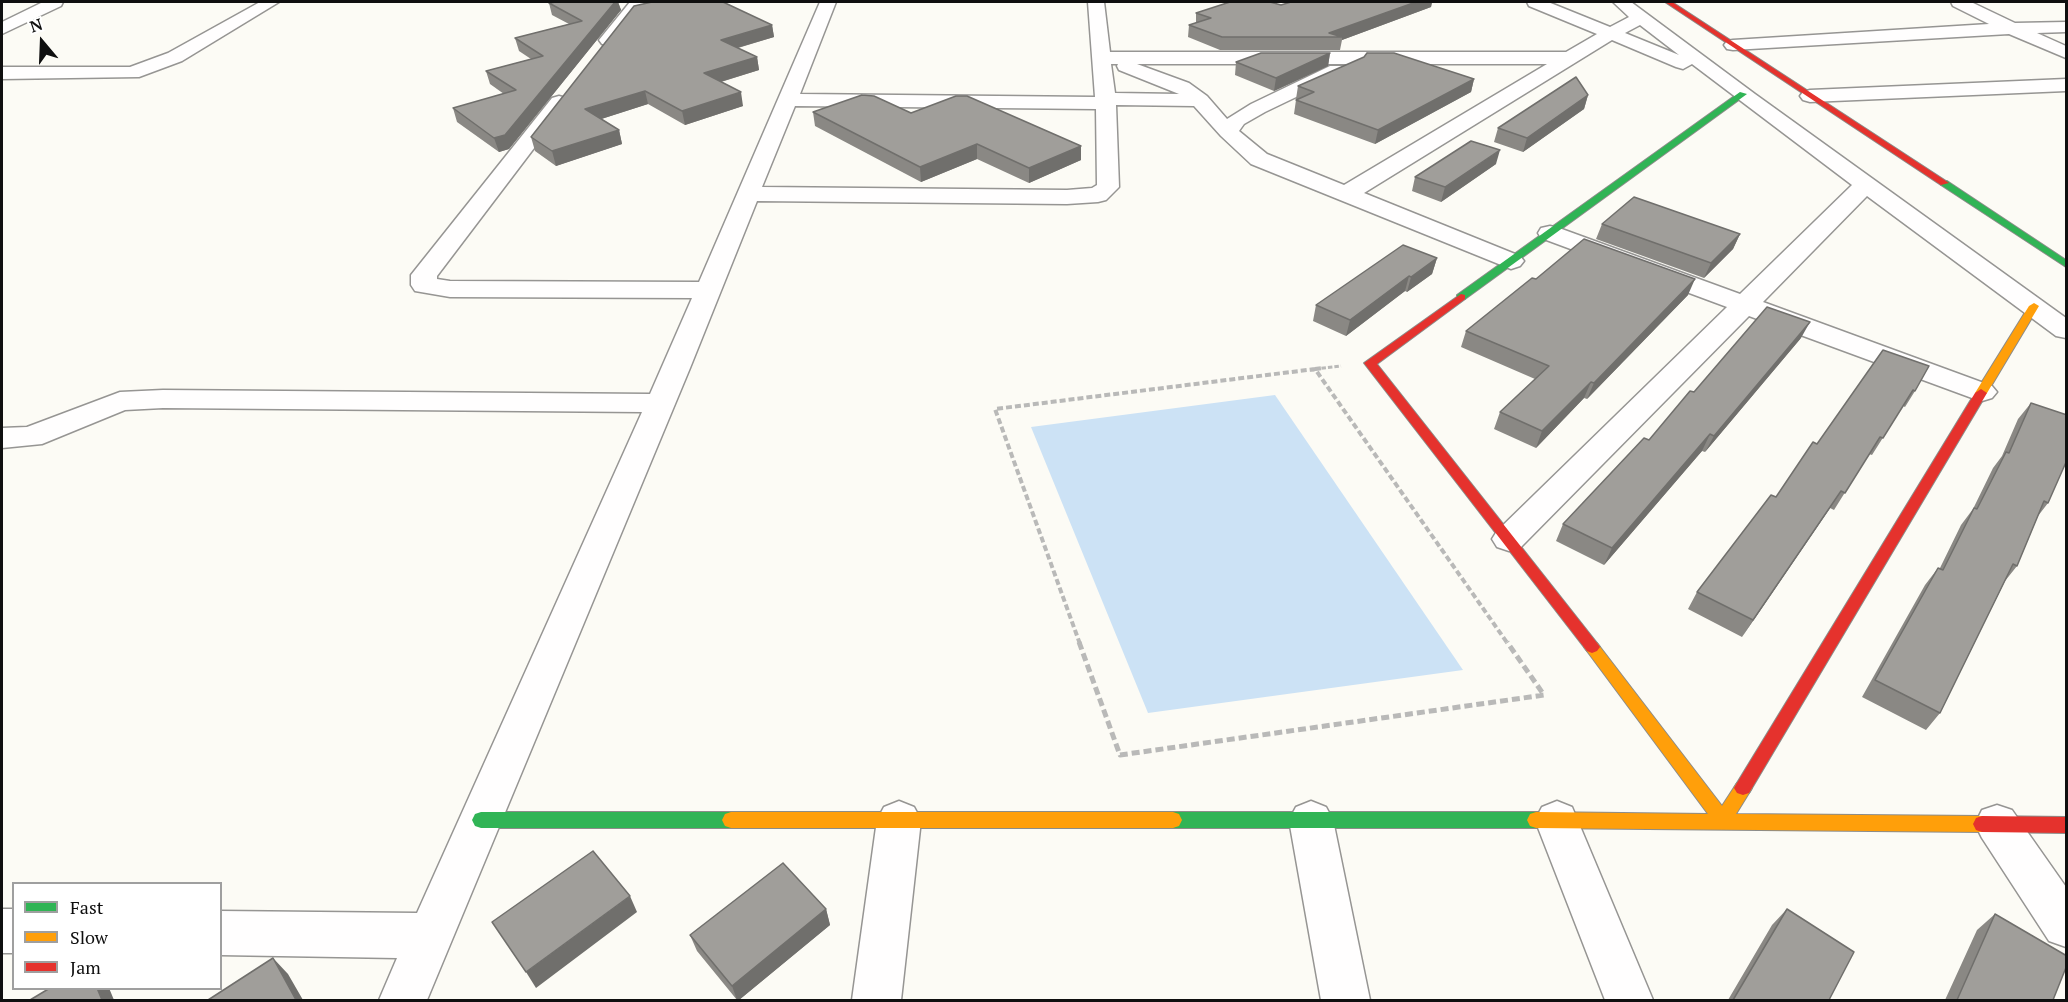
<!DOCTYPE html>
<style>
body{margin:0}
#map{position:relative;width:2068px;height:1002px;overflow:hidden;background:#fcfbf5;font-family:"PT Serif",serif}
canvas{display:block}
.frame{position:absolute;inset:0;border:3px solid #0f0f0f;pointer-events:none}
.legend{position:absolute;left:12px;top:882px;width:210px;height:108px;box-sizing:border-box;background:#fff;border:2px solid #9f9f9f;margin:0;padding:8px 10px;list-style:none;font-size:18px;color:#0f0f0f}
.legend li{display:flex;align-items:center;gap:12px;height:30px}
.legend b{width:30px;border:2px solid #9f9f9f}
.north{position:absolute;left:12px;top:12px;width:60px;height:60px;-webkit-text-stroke:4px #fff;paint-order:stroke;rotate:341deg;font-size:16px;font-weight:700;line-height:24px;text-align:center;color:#0f0f0f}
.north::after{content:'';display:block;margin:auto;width:21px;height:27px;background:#0f0f0f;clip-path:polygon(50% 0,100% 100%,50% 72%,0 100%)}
</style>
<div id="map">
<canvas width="2068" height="1002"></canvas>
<div class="frame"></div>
<ul class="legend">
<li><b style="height:8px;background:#30b455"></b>Fast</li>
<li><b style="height:8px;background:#ff9f0a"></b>Slow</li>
<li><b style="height:8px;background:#e5322d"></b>Jam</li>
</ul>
<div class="north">N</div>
</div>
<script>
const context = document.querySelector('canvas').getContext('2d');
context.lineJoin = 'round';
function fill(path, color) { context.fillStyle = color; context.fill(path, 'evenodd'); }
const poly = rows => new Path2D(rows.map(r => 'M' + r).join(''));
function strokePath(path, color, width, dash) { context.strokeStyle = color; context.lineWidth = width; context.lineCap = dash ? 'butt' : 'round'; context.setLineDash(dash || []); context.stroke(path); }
const water = poly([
 [1275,395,1463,670,1148,713,1031,427]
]);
const pathFar2 = poly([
 [1315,369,1341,366],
 [1310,370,1315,370]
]);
const pathFar1 = poly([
 [1315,369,1322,368],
 [1080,644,995,409,1315,369,1508,644]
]);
const path = poly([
 [1079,642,1120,755,1544,695,1507,642]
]);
const street = poly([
 [43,2,63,2,61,6,2,34,2,22,43,2],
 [260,2,279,2,182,61,139,77,2,79,2,67,130,67,168,53,260,2],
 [630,2,646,2,614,44,602,44,599,40,630,2],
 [820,2,836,2,800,94,1095,97,1088,2,1104,2,1110,52,1566,52,1597,34,1529,6,1527,2,1548,2,1610,27,1629,17,1613,2,1631,2,1755,94,2066,318,2066,338,2056,336,1867,196,1763,302,1992,386,1997,392,1992,398,1982,401,1972,398,1749,316,1521,547,1509,551,1497,547,1492,539,1497,531,1727,307,1541,238,1538,233,1541,228,1550,226,1559,228,1740,294,1852,185,1692,64,1683,69,1676,67,1612,40,1364,193,1520,256,1524,261,1520,266,1511,269,1251,164,1221,136,1194,106,1116,105,1119,187,1106,200,1098,202,1067,204,757,201,690,368,427,1000,379,1000,397,958,220,955,220,911,417,913,642,412,163,408,125,410,42,444,2,448,2,428,27,427,120,392,163,390,650,394,692,298,450,297,415,291,411,285,411,275,552,98,559,96,566,98,569,102,437,276,437,279,450,281,699,282,820,2],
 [1640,25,1679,55,1625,33,1640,25],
 [1111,64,1118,64,1117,66,1119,70,1179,94,1115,93,1111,64],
 [1137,64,1547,64,1344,185,1267,154,1239,131,1244,124,1265,112,1344,74,1347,70,1344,66,1330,66,1251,104,1227,119,1207,96,1189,83,1137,64],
 [795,106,1096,109,1097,185,1092,188,1067,190,762,187,795,106],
 [1951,2,1971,2,2015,23,2066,22,2066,32,2037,33,2066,46,2066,58,2009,34,1733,50,1727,49,1724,45,1727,41,1733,40,1989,24,1953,6,1951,2],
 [2066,79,2066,91,1810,102,1803,100,1800,96,1803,92,1810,90,2066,79],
 [899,801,914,807,921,820,901,1000,852,1000,877,820,884,807,899,801],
 [1311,801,1326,807,1333,820,1370,1000,1321,1000,1289,820,1296,807,1311,801],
 [1557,801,1572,807,1653,1000,1605,1000,1535,820,1542,807,1557,801],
 [1997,805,2012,810,2066,887,2066,947,2049,941,1982,838,1975,824,1982,810,1997,805],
 [2,909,14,909,14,953,2,953,2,909]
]);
const fast = poly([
 [1740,92,1747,94,1465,299,1457,299,1457,295,1740,92],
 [1941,181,1947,181,2066,260,2066,267,1941,185,1941,181],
 [481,812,731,812,737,814,740,820,737,826,731,828,481,828,475,826,472,820,475,814,481,812],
 [1173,812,1536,812,1542,814,1545,820,1542,826,1536,828,1173,828,1167,826,1164,820,1167,814,1173,812]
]);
const slow = poly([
 [2034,303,2039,306,1987,393,1981,397,1977,396,1975,393,2029,306,2034,303],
 [1592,641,1597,643,1722,806,1737,783,1743,781,1749,783,1752,788,1736,814,1982,816,1988,818,1991,824,1988,830,1982,832,1536,828,1530,826,1527,820,1530,814,1536,812,1708,814,1587,651,1584,647,1587,643,1592,641],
 [731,812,1173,812,1179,814,1182,820,1179,826,1173,828,731,828,725,826,722,820,725,814,731,812]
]);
const jam = poly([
 [1665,2,1672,2,1949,183,1941,185,1665,2],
 [1461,294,1465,295,1465,299,1377,364,1597,643,1600,647,1597,651,1592,653,1587,651,1364,363,1461,294],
 [1981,389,1987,393,1749,793,1743,795,1737,793,1734,788,1737,783,1975,393,1981,389],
 [1982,816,2066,817,2066,833,1982,832,1976,830,1973,824,1976,818,1982,816]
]);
const wall = poly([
 [556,2,618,2,621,10,509,149,499,152,457,122,453,108,504,94,490,84,486,71,531,59,519,51,515,38,569,24,552,15,549,3],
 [1291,2,1432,2,1431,7,1342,40,1340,50,1220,50,1188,37,1189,25,1196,23,1196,13,1281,5],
 [772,25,774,37,738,48,757,57,759,70,721,82,743,106,685,125,648,104,601,119,619,130,622,144,556,166,535,151,531,137],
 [1330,53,1328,66,1274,91,1235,75,1236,62],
 [1474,79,1471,92,1375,144,1294,114,1296,100,1297,100,1296,99,1298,86],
 [1588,95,1584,109,1523,152,1494,142,1498,128],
 [813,112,911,113,1081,160,1029,183,977,159,921,182,815,126],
 [1496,164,1441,202,1412,191,1415,177],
 [1602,224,1740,234,1733,249,1704,278,1596,239],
 [1437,258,1432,274,1407,292,1405,291,1346,336,1313,321,1316,305],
 [1536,279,1688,295,1587,399,1584,398,1536,448,1494,429,1500,412,1535,379,1461,347,1466,331],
 [1801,338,1705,452,1702,451,1604,565,1556,541,1563,524,1649,440,1694,392],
 [1883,350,1915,391,1905,407,1903,406,1872,455,1869,454,1834,510,1830,508,1742,637,1688,609,1697,592,1776,497,1817,444],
 [2031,403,2048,503,2038,516,2017,566,2005,581,1940,713,1926,730,1862,697,1925,585,1938,568,1940,568,1961,525,1973,509,1993,468,2002,456,2018,419],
 [826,909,830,925,739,1000,737,1000,697,951,690,935],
 [1787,909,1829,1000,1728,1000,1772,925],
 [1995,914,2053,1000,1945,1000,1977,930]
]);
const shadedWall = poly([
 [615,2,618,2,621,10,509,149,499,152,494,138],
 [1416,2,1432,2,1431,7,1342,40,1342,37,1329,33],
 [772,25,774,37,723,52,721,40],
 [1330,53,1328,66,1274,91,1276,78],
 [757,57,759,70,707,86,704,73],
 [1474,79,1471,92,1375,144,1378,130],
 [645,91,648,104,589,123,585,109],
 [741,92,743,106,685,125,682,111],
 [1588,95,1584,109,1523,152,1527,138],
 [619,130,622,144,556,166,552,151],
 [977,144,977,159,921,182,920,167],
 [1081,146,1081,160,1029,183,1029,168],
 [1500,150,1496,164,1441,202,1445,187],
 [1740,234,1733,249,1704,278,1711,263],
 [1437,258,1432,274,1407,292,1411,277],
 [1409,276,1405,291,1346,336,1350,320],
 [1695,279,1688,295,1587,399,1594,383],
 [1810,322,1801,338,1705,452,1714,436],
 [1591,382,1584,398,1536,448,1542,431],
 [1710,434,1702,451,1604,565,1612,548],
 [1841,491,1830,508,1742,637,1753,620],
 [630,896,637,912,536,988,526,972],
 [826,909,830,925,739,1000,737,1000,732,986],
 [273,958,288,974,303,1000,296,1000],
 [97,988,109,988,114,1000,102,1000]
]);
const building = poly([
 [556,2,615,2,505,135,494,138,453,108,516,90,486,71,543,56,515,38,582,21,549,3,556,2],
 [652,2,723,2,772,25,721,40,757,57,704,73,741,92,682,111,645,91,585,109,619,130,552,151,531,137,634,6,652,2],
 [1230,2,1270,2,1281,5,1291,2,1416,2,1329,33,1342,37,1222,37,1189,25,1211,18,1196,13,1230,2],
 [1261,53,1330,53,1276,78,1236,62,1261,53],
 [1367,53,1394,53,1474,79,1378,130,1296,100,1314,92,1298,86,1364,57,1367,53],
 [1576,77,1588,95,1527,138,1498,128,1576,77],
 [862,95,874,96,911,113,956,96,967,96,1081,146,1029,168,977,144,920,167,813,112,862,95],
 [1471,141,1500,150,1445,187,1415,177,1471,141],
 [1634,197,1740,234,1711,263,1602,224,1634,197],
 [1584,239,1695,279,1594,383,1591,382,1542,431,1500,412,1549,366,1466,331,1532,278,1536,279,1584,239],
 [1403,245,1437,258,1411,277,1409,276,1350,320,1316,305,1403,245],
 [1767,307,1810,322,1714,436,1710,434,1612,548,1563,524,1644,438,1649,440,1690,391,1694,392,1767,307],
 [1883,350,1929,366,1915,391,1913,390,1883,438,1880,437,1845,493,1841,491,1753,620,1697,592,1771,495,1776,497,1813,442,1817,444,1883,350],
 [2031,403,2067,415,2067,460,2048,503,2044,501,2017,566,2013,564,1940,713,1875,680,1938,568,1943,570,1974,508,1977,509,2006,452,2009,453,2031,403],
 [593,851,630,896,526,972,492,922,593,851],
 [783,863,826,909,732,986,690,935,783,863],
 [1787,909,1854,952,1829,1000,1733,1000,1787,909],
 [1995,914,2067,956,2067,965,2053,1000,1957,1000,1995,914],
 [273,958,296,1000,208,1000,273,958],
 [50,988,97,988,102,1000,30,1000,50,988]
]);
fill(water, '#cce2f5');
strokePath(street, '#969593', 3);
strokePath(fast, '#8c8c89', 2);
strokePath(slow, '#8c8c89', 2);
strokePath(jam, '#8c8c89', 2);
strokePath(pathFar2, '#b9b9b8', 3, [4.5, 2]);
strokePath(pathFar1, '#b9b9b8', 4, [6, 3]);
strokePath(path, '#b9b9b8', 5, [8, 4]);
fill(street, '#fffefe');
fill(fast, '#30b455');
fill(slow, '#ff9f0a');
fill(jam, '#e5322d');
fill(wall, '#8a8884');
fill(shadedWall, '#706f6c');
fill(building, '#a09e9a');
strokePath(building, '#706f6c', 1.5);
</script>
